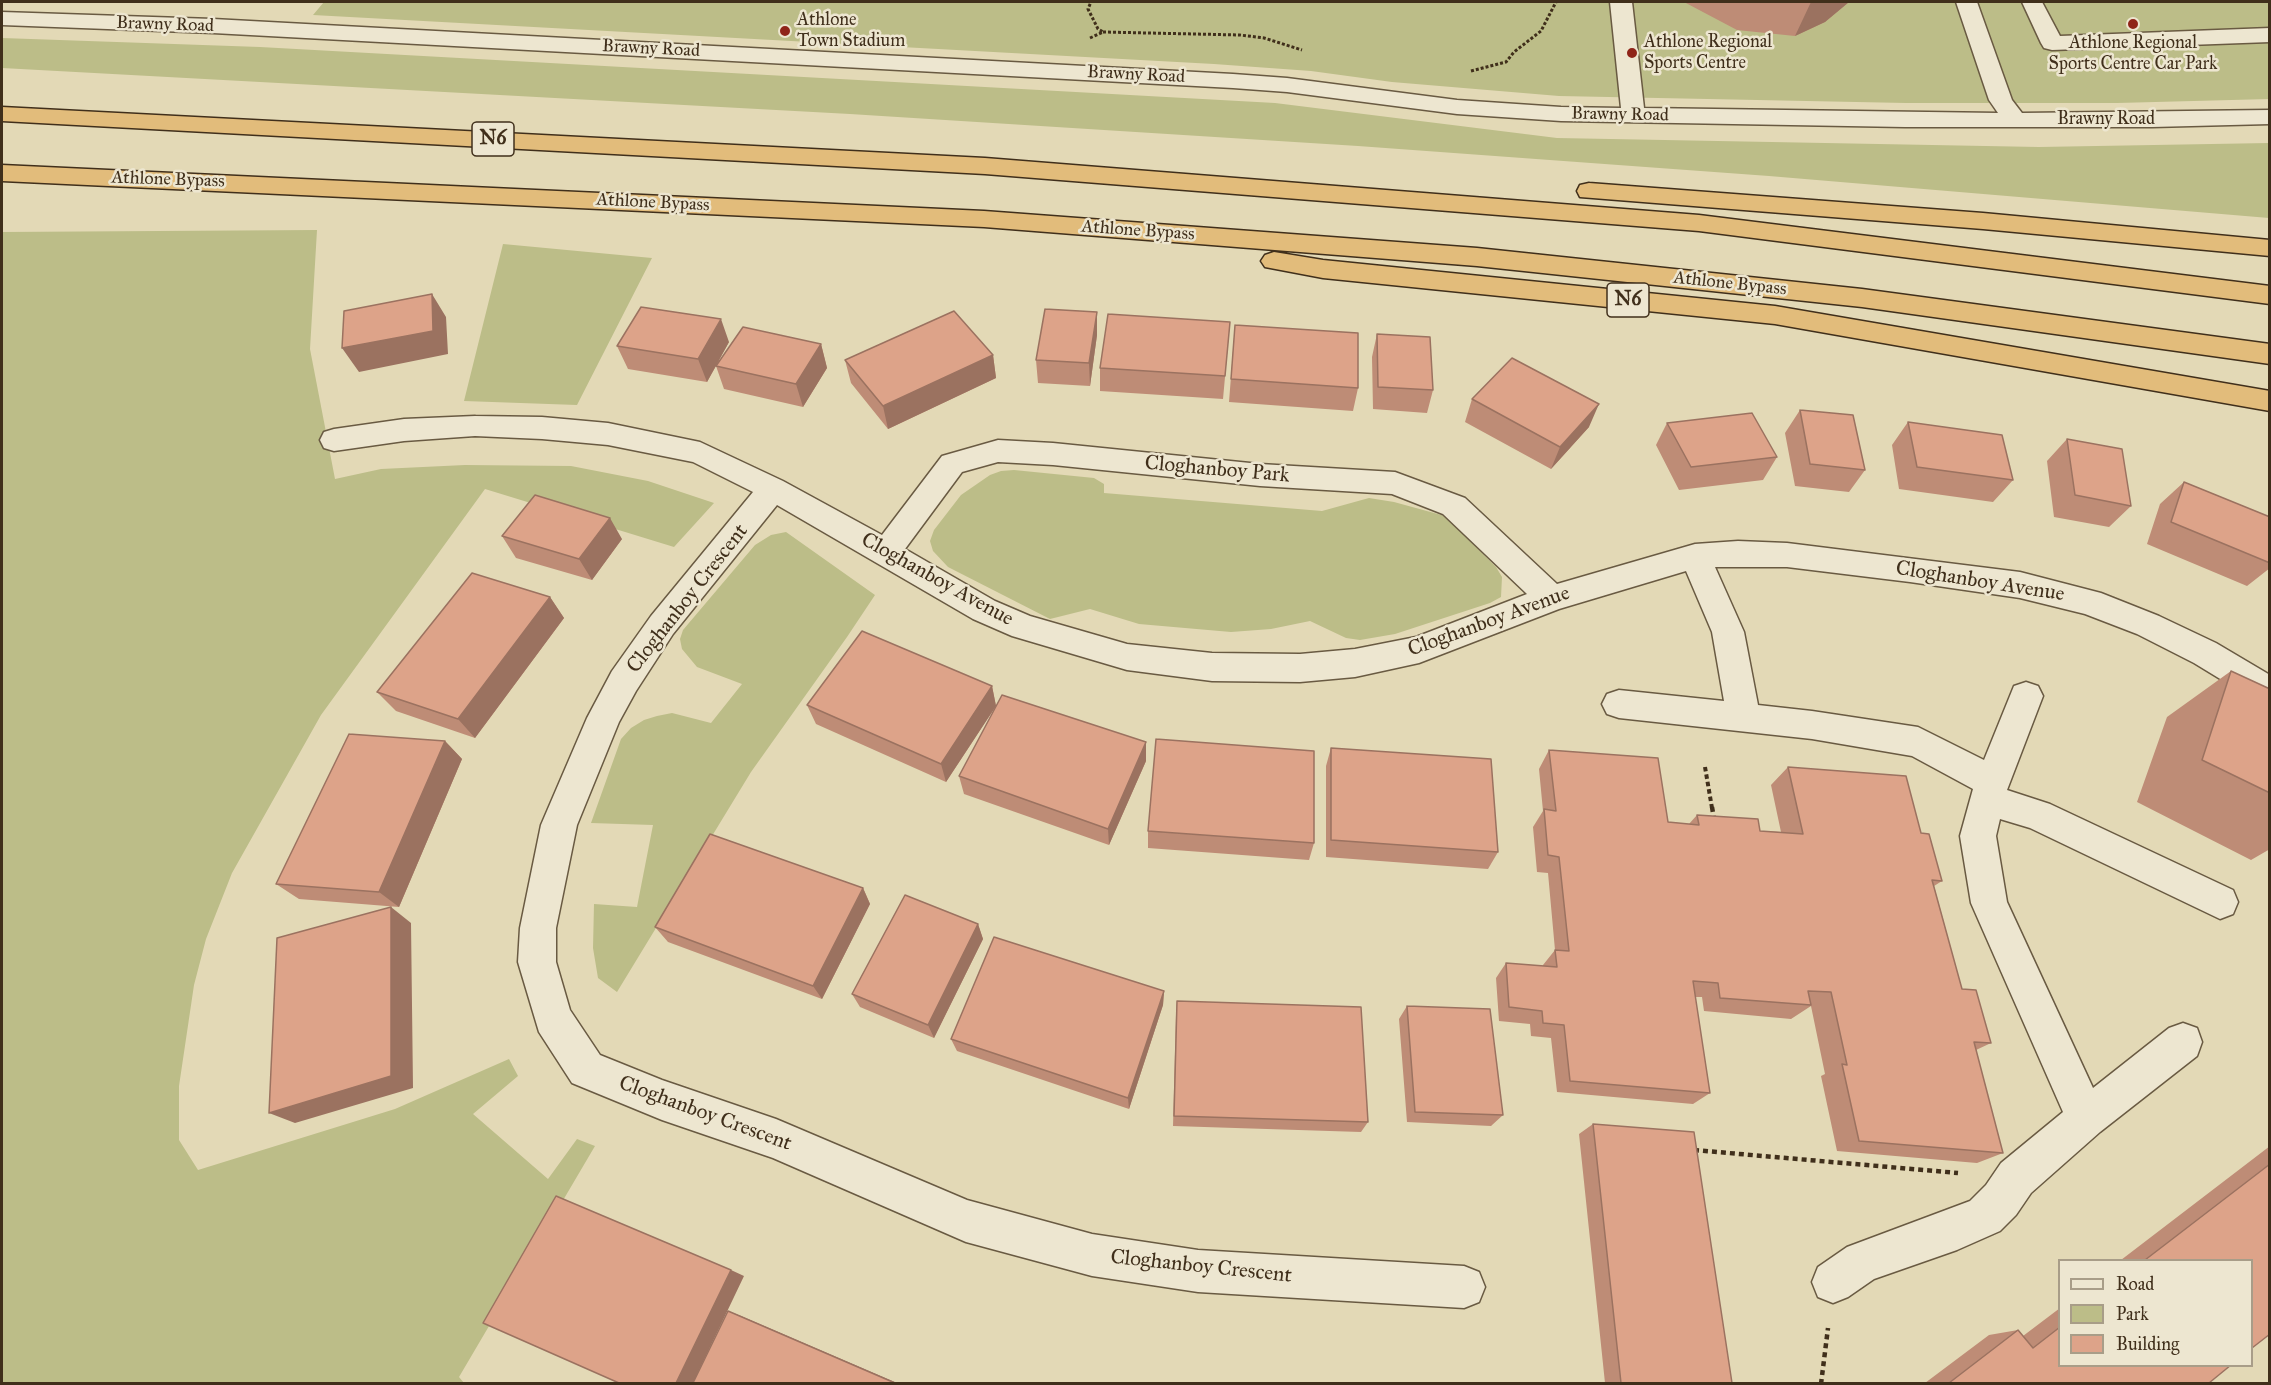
<!DOCTYPE html>
<style>
body{margin:0}
#map{position:relative;width:2271px;height:1385px;overflow:hidden;background:#e3d9b6;font-family:"IM FELL Great Primer",serif}
canvas{display:block}
.frame{position:absolute;inset:0;border:3px solid #402f1b;pointer-events:none}
.legend{position:absolute;left:2058px;top:1259px;width:195px;height:108px;box-sizing:border-box;background:#ede6d0;border:2px solid #a89d88;margin:0;padding:8px 10px;list-style:none;font-size:18px;color:#402f1b}
.legend li{display:flex;align-items:center;gap:12px;height:30px}
.legend b{width:30px;border:2px solid #a89d88}
</style>
<div id="map">
<canvas width="2271" height="1385"></canvas>
<div class="frame"></div>
<ul class="legend">
<li><b style="height:8px;background:#ede6d0"></b>Road</li>
<li><b style="height:16px;background:#bcbd88"></b>Park</li>
<li><b style="height:16px;background:#dda389"></b>Building</li>
</ul>
</div>
<script>
const context = document.querySelector('canvas').getContext('2d');
context.lineJoin = 'round';
function fill(path, color) { context.fillStyle = color; context.fill(path, 'evenodd'); }
const poly = rows => new Path2D(rows.map(r => 'M' + r).join(''));
function strokePath(path, color, width, dash) { context.strokeStyle = color; context.lineWidth = width; context.lineCap = dash ? 'butt' : 'round'; context.setLineDash(dash || []); context.stroke(path); }
function write(font, color, halo, rows, align = 'center') {
  context.font = font + ' "IM FELL Great Primer",serif'; context.lineWidth = 5; context.setLineDash([]); context.textBaseline = 'middle'; context.strokeStyle = halo; context.fillStyle = color; for (const [text, x, y, turn = 0] of rows) {
    context.save(); context.translate(x, y); context.rotate((+turn || 0) * Math.PI / 180); context.textAlign = isNaN(turn) ? turn : align; if (halo) context.strokeText(text, 0, 0); context.fillText(text, 0, 0); context.restore();
  }
}
const green = poly([
 [324,2,2269,2,2270,99,2117,103,1906,103,1559,96,1392,82,1311,71,1214,64,313,15],
 [2,38,260,47,1275,103,1557,138,2039,147,2269,143,2269,218,1769,176,1358,146,850,114,2,68],
 [317,230,310,349,335,479,381,469,465,465,571,466,648,481,714,503,674,547,485,489,321,715,232,873,206,939,194,985,179,1086,179,1140,198,1170,395,1109,509,1059,518,1076,473,1114,548,1179,577,1139,595,1146,459,1377,464,1383,2,1383,2,232],
 [503,244,652,258,577,405,464,401],
 [1014,470,1094,478,1104,484,1104,493,1322,511,1369,498,1394,502,1445,516,1496,567,1502,577,1501,597,1490,603,1395,634,1360,640,1346,638,1310,621,1271,629,1231,632,1139,624,1090,609,1050,619,948,567,933,551,930,541,934,530,961,495,990,475,1001,471],
 [786,532,875,595,847,637,751,772,617,992,598,978,593,948,594,904,637,907,653,825,591,823,621,739,631,728,644,720,657,716,672,713,711,723,742,684,697,667,682,649,680,639,683,630,755,545,771,535]
]);
const pathFar2 = poly([
 [1103,32,1240,35,1264,38,1302,50],
 [1090,38,1103,32,1098,29,1088,9,1091,2],
 [1471,71,1506,62,1514,52,1541,31,1556,2]
]);
const pathFar1 = poly([
 [1705,767,1712,808]
]);
const path = poly([
 [1712,807,1714,819],
 [1694,1150,1958,1173],
 [1821,1384,1828,1328]
]);
const minor = poly([
 [1610,2,1632,2,1644,108,1998,113,1989,100,1956,2,1977,2,2012,100,2022,113,2270,110,2270,124,2152,127,1905,127,1561,121,1457,114,1287,92,1233,88,213,33,2,25,2,12,213,19,1233,74,1287,78,1457,100,1561,107,1621,108,1610,2],
 [2022,2,2042,2,2060,36,2270,28,2270,42,2052,50,2044,48,2041,43,2022,2],
 [475,416,542,417,608,423,700,442,783,481,882,535,942,456,998,440,1053,443,1260,464,1395,472,1465,498,1557,584,1695,544,1738,541,1787,543,2020,572,2101,593,2159,616,2216,643,2270,675,2270,706,2258,702,2194,663,2137,634,2085,614,2020,598,1910,582,1787,567,1715,567,1744,632,1758,705,1812,711,1918,727,1984,760,2014,686,2026,682,2038,686,2043,696,2007,790,2050,804,2233,890,2238,902,2233,914,2220,919,2030,828,2000,819,1996,836,2007,902,2093,1088,2169,1028,2183,1023,2197,1028,2202,1042,2197,1056,2100,1132,2031,1193,2016,1215,2000,1231,1957,1250,1874,1279,1848,1297,1833,1303,1818,1297,1812,1282,1818,1267,1847,1247,1970,1201,1986,1185,2001,1163,2063,1112,1971,903,1960,836,1973,789,1912,756,1812,739,1619,718,1607,714,1602,704,1607,694,1619,690,1724,701,1712,632,1686,571,1559,609,1419,663,1355,677,1300,682,1212,681,1127,670,1012,636,973,619,777,505,673,634,636,691,619,722,577,825,556,928,556,962,570,1010,600,1055,662,1080,776,1119,967,1200,1092,1234,1198,1250,1464,1266,1479,1272,1485,1287,1479,1302,1464,1308,1198,1292,1092,1276,966,1242,773,1158,662,1120,572,1083,539,1032,518,962,520,928,541,825,587,718,612,671,651,616,753,492,693,462,608,445,542,439,475,436,404,441,334,451,324,448,320,440,324,432,334,429,404,419,475,416],
 [998,462,1053,465,1260,486,1392,494,1443,514,1527,594,1416,637,1355,649,1300,654,1212,653,1127,644,1030,616,995,601,905,549,962,472,998,462]
]);
const highway = poly([
 [2,107,985,158,1699,215,2270,286,2270,304,1699,231,985,174,2,121,2,107],
 [2,165,984,211,1477,248,1862,289,2270,344,2270,364,1862,307,1477,266,984,227,2,181,2,165],
 [1589,183,1983,213,2270,240,2270,256,1983,229,1580,197,1577,191,1580,185,1589,183],
 [1274,252,1323,260,1775,306,2270,391,2270,411,1775,324,1323,278,1265,267,1261,261,1265,255,1274,252]
]);
const wall = poly([
 [1684,2,1849,2,1825,22,1795,36,1737,30],
 [1097,312,1097,335,1090,386,1038,383,1036,360],
 [1230,322,1223,399,1100,391,1100,368],
 [1235,325,1358,388,1353,411,1229,402],
 [1377,334,1433,390,1427,413,1373,409,1372,357],
 [729,342,719,360,821,344,827,368,803,407,724,389,716,366,707,382,628,369,617,346],
 [993,355,996,378,888,429,851,383,845,360],
 [1472,399,1589,427,1551,469,1465,422],
 [1800,410,1865,470,1849,492,1795,486,1785,433],
 [1908,422,2013,480,1993,502,1899,489,1892,445],
 [1667,423,1777,457,1763,480,1679,490,1656,445],
 [2067,439,2131,506,2109,527,2054,517,2047,461],
 [2184,482,2270,517,2270,568,2247,586,2147,544,2160,504],
 [502,536,622,539,592,580,516,558],
 [550,597,564,618,475,738,396,711,377,692],
 [2231,671,2270,689,2270,849,2251,860,2137,802,2167,717],
 [992,686,996,706,946,782,816,724,807,705],
 [445,741,462,759,399,907,299,899,276,884],
 [1331,748,1498,852,1488,869,1326,857,1326,766],
 [1549,750,1668,822,1689,824,1697,815,1760,831,1781,832,1771,785,1788,767,1921,833,1942,881,1934,886,1962,989,1991,1043,1976,1050,2003,1153,1977,1163,1837,1151,1821,1076,1825,1074,1811,1006,1791,1019,1704,1011,1702,997,1695,997,1710,1093,1693,1104,1557,1092,1551,1038,1531,1036,1530,1024,1499,1021,1496,978,1506,963,1543,966,1543,965,1555,950,1548,873,1537,872,1533,827,1543,811,1539,769],
 [1146,761,1109,845,964,794,959,776],
 [1148,831,1314,843,1309,860,1148,848],
 [863,888,870,904,822,999,668,942,655,927],
 [978,924,983,939,934,1038,860,1007,852,994],
 [1164,991,1163,1005,1129,1109,957,1051,951,1039],
 [1177,1001,1368,1122,1361,1132,1173,1126,1176,1014],
 [1407,1006,1503,1115,1491,1126,1407,1122,1399,1019],
 [1593,1124,1732,1383,1605,1383,1579,1134],
 [2270,1146,2270,1334,2252,1260,2121,1260],
 [2060,1308,2060,1365,2209,1383,1925,1383,1989,1335,2018,1330,2023,1336]
]);
const shadedWall = poly([
 [1811,2,1849,2,1825,22,1795,36],
 [432,294,446,317,448,354,359,372,342,348],
 [1097,312,1097,335,1090,386,1089,363],
 [721,319,729,342,707,382,698,359],
 [821,344,827,368,803,407,796,384],
 [993,355,996,378,888,429,883,406],
 [1599,404,1589,427,1551,469,1560,447],
 [610,518,622,539,592,580,579,559],
 [550,597,564,618,475,738,458,719],
 [992,686,996,706,946,782,941,764],
 [445,741,462,759,399,907,379,892],
 [1146,742,1146,761,1109,845,1108,829],
 [863,888,870,904,822,999,813,986],
 [391,907,411,923,413,1088,295,1123,269,1113],
 [978,924,983,939,934,1038,928,1025],
 [1164,991,1163,1005,1129,1109,1128,1098],
 [731,1270,744,1276,693,1383,676,1383],
 [728,1311,741,1316,897,1383,895,1383]
]);
const building = poly([
 [432,294,433,331,342,348,344,311,432,294],
 [641,307,721,319,698,359,617,346,641,307],
 [1045,309,1097,312,1089,363,1036,360,1045,309],
 [954,311,993,355,883,406,845,360,954,311],
 [1108,314,1230,322,1225,376,1100,368,1108,314],
 [1235,325,1358,333,1358,388,1231,379,1235,325],
 [743,327,821,344,796,384,716,366,743,327],
 [1377,334,1430,337,1433,390,1378,387,1377,334],
 [1512,358,1599,404,1560,447,1472,399,1512,358],
 [1800,410,1853,415,1865,470,1810,464,1800,410],
 [1752,413,1777,457,1691,467,1667,423,1752,413],
 [1908,422,2002,435,2013,480,1917,467,1908,422],
 [2067,439,2122,449,2131,506,2075,495,2067,439],
 [2184,482,2270,517,2270,563,2171,522,2184,482],
 [535,495,610,518,579,559,502,536,535,495],
 [472,573,550,597,458,719,377,692,472,573],
 [862,631,992,686,941,764,807,705,862,631],
 [2231,671,2270,689,2270,793,2202,760,2231,671],
 [1002,695,1146,742,1108,829,959,776,1002,695],
 [349,734,445,741,379,892,276,884,349,734],
 [1156,739,1314,751,1314,843,1148,831,1156,739],
 [1331,748,1491,759,1498,852,1331,840,1331,748],
 [1549,750,1658,758,1668,822,1699,825,1697,815,1758,819,1760,831,1803,834,1788,767,1906,776,1921,833,1929,834,1942,881,1932,880,1962,989,1976,990,1991,1043,1974,1042,2003,1153,1859,1141,1842,1064,1847,1065,1831,992,1808,991,1811,1005,1720,998,1718,983,1693,981,1710,1093,1570,1081,1564,1025,1543,1023,1542,1011,1509,1007,1506,963,1557,967,1555,950,1569,951,1559,857,1548,855,1544,809,1556,811,1549,750],
 [710,834,863,888,813,986,655,927,710,834],
 [905,895,978,924,928,1025,852,994,905,895],
 [391,907,391,1076,269,1113,277,938,391,907],
 [994,937,1164,991,1128,1098,951,1039,994,937],
 [1177,1001,1361,1007,1368,1122,1174,1116,1177,1001],
 [1407,1006,1490,1009,1503,1115,1415,1112,1407,1006],
 [1593,1124,1694,1132,1732,1383,1621,1383,1593,1124],
 [2270,1164,2270,1334,2252,1348,2252,1260,2145,1260,2270,1164],
 [556,1196,731,1270,676,1383,619,1383,483,1323,556,1196],
 [728,1311,895,1383,693,1383,728,1311],
 [2060,1327,2060,1365,2231,1365,2209,1383,1949,1383,2018,1330,2033,1348,2060,1327]
]);
const markers = [
 [2133,24,6,"#8f2418"],
 [785,31,6,"#8f2418"],
 [1632,53,6,"#8f2418"]
];
const farPoinames = [
 ["Athlone",797,21],
 ["Town Stadium",797,42],
 ["Athlone Regional",1644,43],
 ["Sports Centre",1644,64],
 ["Athlone Regional",2133,44,"center"],
 ["Sports Centre Car Park",2133,65,"center"]
];
const farStreetnames = [
 ["Brawny Road",165,25,2],
 ["Brawny Road",651,49,3],
 ["Brawny Road",1136,75,3],
 ["Brawny Road",1620,115,1],
 ["Brawny Road",2106,120],
 ["Athlone Bypass",168,180,2],
 ["Athlone Bypass",653,203,3],
 ["Athlone Bypass",1138,231,4],
 ["Athlone Bypass",1730,284,6]
];
const shields = [
 [493,139,42],
 [1628,300,42]
];
const shieldNames = [
 ["N6",493,139],
 ["N6",1628,300]
];
const streetNames = [
 ["Cloghanboy Park",1217,470,5],
 ["Cloghanboy Avenue",937,580,29],
 ["Cloghanboy Avenue",1980,582,9],
 ["Cloghanboy Crescent",688,599,-52],
 ["Cloghanboy Avenue",1489,622,-20],
 ["Cloghanboy Crescent",705,1114,20],
 ["Cloghanboy Crescent",1201,1267,6]
];
fill(green, '#bcbd88');
strokePath(minor, '#695a42', 3);
strokePath(highway, '#402f1b', 3);
strokePath(pathFar2, '#402f1b', 3, [3, 2]);
strokePath(pathFar1, '#402f1b', 4, [4.5, 3]);
strokePath(path, '#402f1b', 4.5, [5, 4]);
fill(minor, '#ede6d0');
fill(highway, '#e2bc7b');
fill(wall, '#be8c76');
fill(shadedWall, '#9b7260');
fill(building, '#dda389');
strokePath(building, '#9b7260', 1.5);
for (const [x, y, r, color] of markers) { const dot = new Path2D(); dot.arc(x, y, r, 0, 2 * Math.PI); context.fillStyle = color; context.fill(dot); strokePath(dot, '#ede6d0', 2); }
write('18px', '#402f1b', '#ede6d0', farPoinames, 'left');
write('18px', '#402f1b', '#ede6d0', farStreetnames);
for (const [x, y, w] of shields) { const box = new Path2D(); box.roundRect(x - w / 2, y - 17, w, 34, 4.5); context.fillStyle = '#ede6d0'; context.fill(box); strokePath(box, '#402f1b', 1.5); }
write('bold 20px', '#402f1b', null, shieldNames);
write('21px', '#402f1b', '#ede6d0', streetNames);
</script>
